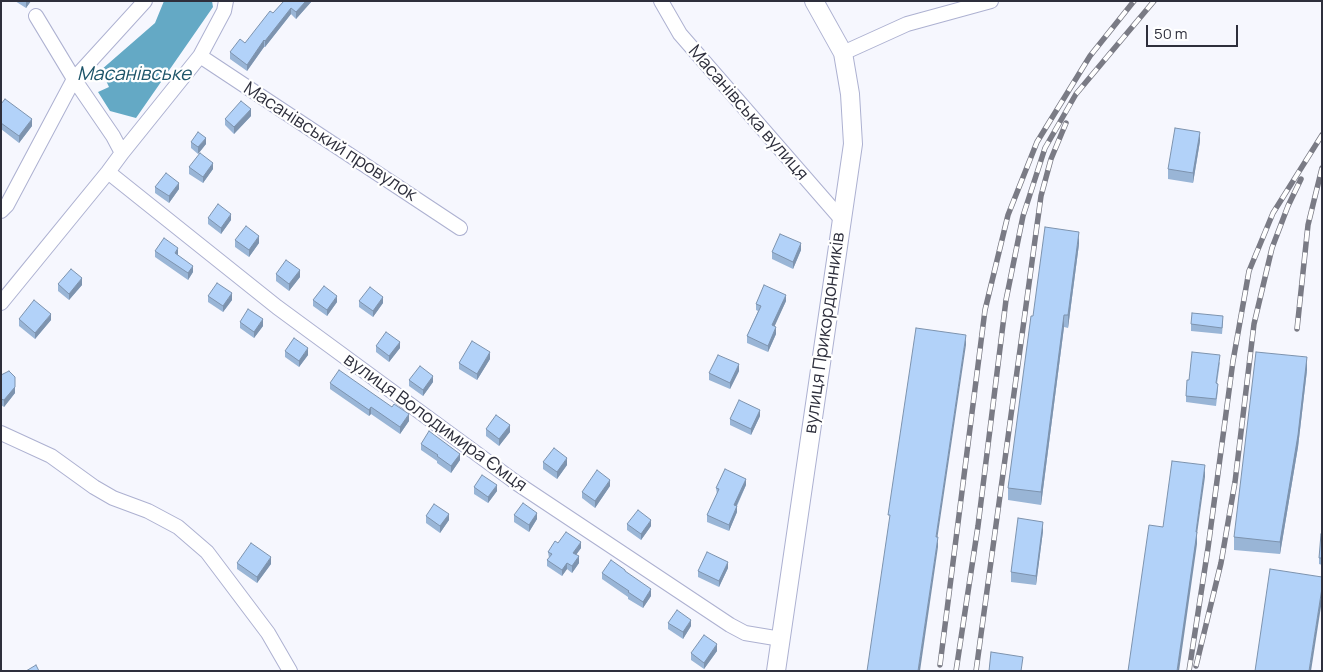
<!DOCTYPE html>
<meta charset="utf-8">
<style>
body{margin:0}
#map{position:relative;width:1323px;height:672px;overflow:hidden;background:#f6f7fe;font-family:Manrope,sans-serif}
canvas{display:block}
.frame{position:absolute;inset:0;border:2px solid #2e2f3c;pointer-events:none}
.scale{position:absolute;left:1146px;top:25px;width:92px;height:22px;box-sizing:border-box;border:2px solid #2e2f3c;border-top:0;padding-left:6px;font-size:15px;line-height:18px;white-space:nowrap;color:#2e2f3c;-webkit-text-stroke:4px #fff;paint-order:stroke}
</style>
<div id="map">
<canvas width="1323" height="672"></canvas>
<div class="frame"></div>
<div class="scale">50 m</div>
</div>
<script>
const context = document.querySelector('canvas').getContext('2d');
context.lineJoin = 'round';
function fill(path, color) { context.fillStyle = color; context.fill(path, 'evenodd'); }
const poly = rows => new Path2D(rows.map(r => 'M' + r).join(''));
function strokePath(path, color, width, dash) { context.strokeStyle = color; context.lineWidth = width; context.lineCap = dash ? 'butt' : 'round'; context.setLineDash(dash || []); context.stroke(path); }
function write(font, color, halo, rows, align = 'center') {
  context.font = font + ' Manrope,sans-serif'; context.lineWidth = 4.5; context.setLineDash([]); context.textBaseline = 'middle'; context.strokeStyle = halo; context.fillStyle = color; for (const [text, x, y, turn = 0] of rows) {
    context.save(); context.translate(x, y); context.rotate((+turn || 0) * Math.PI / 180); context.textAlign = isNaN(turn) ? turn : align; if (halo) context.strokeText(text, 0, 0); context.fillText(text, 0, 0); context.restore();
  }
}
const water = poly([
 [164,1,212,1,213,7,136,118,110,111,98,92,109,87,101,70,155,23]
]);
const minor = poly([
 [661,1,680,34,842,220],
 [843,53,907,24,991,1],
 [200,56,460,228],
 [122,153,200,56,224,11,226,1],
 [108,172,277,307,518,484,730,625,745,633,781,639],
 [1,211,7,205,74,79,145,1],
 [1,303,108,172,122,153,113,136,74,79,36,16],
 [1,433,51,456,94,487,113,498,148,511,178,527,207,552,268,633,290,671]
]);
const tertiary = poly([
 [776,671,853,144,850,94,843,53,814,1]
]);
const rail = poly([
 [1297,329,1308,225,1322,168],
 [940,665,985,310,1008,215,1037,142,1090,56,1134,1],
 [1196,666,1221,563,1235,482,1254,324,1272,248,1288,206,1301,179],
 [956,671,978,526,1006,300,1023,216,1045,148,1076,94,1154,1],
 [976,671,1041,196,1051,159,1066,123],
 [1189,671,1208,548,1233,361,1249,271,1273,213,1322,135]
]);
const wall = poly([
 [15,1,31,1,26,8],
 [284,1,312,1,296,19,291,14,265,47,264,47,247,71,230,59,230,52,245,43],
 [1,104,32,126,19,143,1,129],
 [251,116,234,134,225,125,225,119],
 [1200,141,1193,183,1168,179,1168,169],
 [191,142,206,144,198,154,191,148],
 [189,167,213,169,203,183,189,174],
 [155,187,179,189,169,203,155,193],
 [208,218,231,220,221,234,208,224],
 [235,240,259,243,249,257,235,247],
 [1079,244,1068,328,1064,327,1041,505,1008,500,1008,488,1033,316],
 [801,250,793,269,772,259,772,252],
 [155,251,178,255,193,272,188,280,155,257],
 [276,274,300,277,289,291,276,281],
 [58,284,82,285,69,300,58,291],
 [208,296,232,300,223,312,208,302],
 [313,300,337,302,327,316,313,306],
 [359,301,383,303,373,317,359,307],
 [786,301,774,326,776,334,768,352,747,343,747,336,758,311,756,310,756,304],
 [19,319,51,320,35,339,19,326],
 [240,322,263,326,254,338,240,328],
 [1223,323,1222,334,1191,331,1191,324],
 [376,346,400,348,389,362,376,352],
 [285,351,308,355,299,367,285,357],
 [490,359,477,380,459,369,459,363],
 [1220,362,1217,384,1218,390,1216,406,1186,402,1186,396,1189,380],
 [1307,370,1298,447,1280,554,1234,550,1234,537],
 [739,371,730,389,709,380,709,373],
 [1,375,15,384,15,393,4,407,1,405],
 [409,380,433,382,423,396,409,386],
 [330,383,409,421,400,434,371,414,369,416,330,389],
 [760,416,751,435,730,425,730,419],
 [486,429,510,432,499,446,486,436],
 [421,444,460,460,451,473,437,463,437,461,421,450],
 [543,462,567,465,557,479,543,469],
 [746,485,737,506,737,512,729,531,707,522,707,515,717,494,716,488],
 [610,486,595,508,582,498,582,492],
 [474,487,497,491,488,503,474,494],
 [514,515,537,519,529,532,514,522],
 [426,516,449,520,440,533,426,523],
 [627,524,651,526,641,540,627,530],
 [1043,531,1036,585,1011,582,1011,572],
 [1322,534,1322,565,1319,564,1319,558],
 [558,543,581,548,576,555,579,563,572,573,567,569,562,576,547,566,547,560,549,558,548,552],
 [237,563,271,564,257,583,237,569],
 [728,568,719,587,698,577,698,571],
 [625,572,651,596,643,608,628,599,628,597,602,579,602,573],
 [668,623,691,626,683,639,668,629],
 [717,651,704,669,691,660,691,653]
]);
const shadedWall = poly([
 [27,1,31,1,26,8,26,2],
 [306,1,312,1,296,19,296,12],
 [291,8,291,14,265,47,265,41],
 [264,40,264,47,247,71,247,65],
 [251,109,251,116,234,134,234,127],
 [32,119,32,126,19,143,19,136],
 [1200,132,1200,141,1193,183,1193,173],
 [206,138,206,144,198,154,198,147],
 [213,163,213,169,203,183,203,177],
 [179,183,179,189,169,203,169,196],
 [231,214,231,220,221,234,221,228],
 [1079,232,1079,244,1068,328,1068,315],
 [259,236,259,243,249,257,249,250],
 [801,243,801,250,793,269,793,262],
 [178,248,178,255,175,260,175,253],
 [193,266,193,272,188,280,188,273],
 [300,270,300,277,289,291,289,284],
 [82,278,82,285,69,300,69,294],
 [232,293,232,300,223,312,223,306],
 [786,295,786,301,772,332,772,325],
 [337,296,337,302,327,316,327,310],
 [383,297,383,303,373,317,373,311],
 [51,314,51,320,35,339,35,333],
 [1064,315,1064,327,1041,505,1041,492],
 [263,319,263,326,254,338,254,332],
 [776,327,776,334,768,352,768,346],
 [966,335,966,345,936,547,936,537],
 [400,342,400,348,389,362,389,356],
 [308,348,308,355,299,367,299,361],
 [490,352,490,359,477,380,477,374],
 [1307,357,1307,370,1298,447,1280,554,1280,542],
 [739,364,739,371,730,389,730,383],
 [433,376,433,382,423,396,423,390],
 [15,377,15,393,4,407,4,400],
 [371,407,371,414,369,416,369,410],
 [760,410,760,416,751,435,751,429],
 [409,414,409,421,400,434,400,427],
 [510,425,510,432,499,446,499,439],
 [460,454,460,460,451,473,451,466],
 [567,458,567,465,557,479,557,472],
 [1205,465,1205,477,1197,534,1197,544,1179,671,1177,671],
 [746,479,746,485,734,511,734,505],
 [610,480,610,486,595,508,595,501],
 [497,485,497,491,488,503,488,497],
 [737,506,737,512,729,531,729,525],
 [537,513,537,519,529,532,529,525],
 [449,514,449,520,440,533,440,526],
 [651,520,651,526,641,540,641,534],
 [1043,522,1043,531,1036,585,1036,576],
 [938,537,938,547,920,671,918,671],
 [581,542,581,548,573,559,573,553],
 [579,556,579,563,572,573,572,566],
 [271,557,271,564,257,583,257,577],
 [728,562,728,568,719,587,719,581],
 [567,563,567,569,562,576,562,570],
 [1322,588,1322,600,1311,671,1309,671],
 [651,589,651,596,643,608,643,602],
 [691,620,691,626,683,639,683,632],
 [717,644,717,651,704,669,704,663]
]);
const building = poly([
 [284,1,306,1,296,12,291,8,265,41,264,40,247,65,230,52,240,39,245,43,270,11,273,13,284,1],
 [5,99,32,119,19,136,1,123,1,104,5,99],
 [241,101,251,109,234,127,225,119,241,101],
 [1175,128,1200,132,1193,173,1168,169,1175,128],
 [198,132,206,138,198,147,191,142,198,132],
 [200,153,213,163,203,177,189,167,200,153],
 [166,173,179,183,169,196,155,187,166,173],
 [218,204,231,214,221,228,208,218,218,204],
 [246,226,259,236,249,250,235,240,246,226],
 [1045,227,1079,232,1068,315,1064,315,1041,492,1008,488,1031,316,1033,316,1045,227],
 [780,234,801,243,793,262,772,252,780,234],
 [164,238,178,248,175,253,193,266,188,273,155,251,164,238],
 [286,260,300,270,289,284,276,274,286,260],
 [71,269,82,278,69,294,58,284,71,269],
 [217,283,232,293,223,306,208,296,217,283],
 [764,285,786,295,772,325,776,327,768,346,747,336,761,306,756,304,764,285],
 [324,286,337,296,327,310,313,300,324,286],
 [370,287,383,297,373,311,359,301,370,287],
 [34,300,51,314,35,333,19,319,34,300],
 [248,309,263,319,254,332,240,322,248,309],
 [1192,313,1223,316,1222,328,1191,324,1192,313],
 [916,328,966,335,936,537,938,537,918,671,867,671,890,515,888,515,916,328],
 [386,332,400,342,389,356,376,346,386,332],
 [294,338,308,348,299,361,285,351,294,338],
 [472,341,490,352,477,374,459,363,472,341],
 [1192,352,1220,355,1216,383,1218,384,1216,399,1186,396,1187,380,1189,380,1192,352],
 [1256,352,1307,357,1298,435,1280,542,1234,537,1256,352],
 [718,355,739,364,730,383,709,373,718,355],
 [420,366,433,376,423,390,409,380,420,366],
 [339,370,392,407,394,404,409,414,400,427,371,407,369,410,330,383,339,370],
 [9,371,15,377,15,387,4,400,1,399,1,375,9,371],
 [739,400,760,410,751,429,730,419,739,400],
 [496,415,510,425,499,439,486,429,496,415],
 [429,431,460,454,451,466,437,456,438,455,421,444,429,431],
 [554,448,567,458,557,472,543,462,554,448],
 [1172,461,1205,465,1196,532,1197,532,1177,671,1128,671,1149,525,1163,527,1172,461],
 [725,469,746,479,734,505,737,506,729,525,707,515,719,489,716,488,725,469],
 [597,470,610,480,595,501,582,492,597,470],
 [482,475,497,485,488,497,474,487,482,475],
 [523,503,537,513,529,525,514,515,523,503],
 [434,504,449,514,440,526,426,516,434,504],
 [638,510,651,520,641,534,627,524,638,510],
 [1018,518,1043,522,1036,576,1011,572,1018,518],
 [566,532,581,542,573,553,579,556,572,566,567,563,562,570,547,560,552,554,548,552,555,541,558,543,566,532],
 [1321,534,1322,534,1322,558,1319,558,1321,534],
 [251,543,271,557,257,577,237,563,251,543],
 [707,552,728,562,719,581,698,571,707,552],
 [611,560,625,570,625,571,651,589,643,602,628,592,629,591,602,573,611,560],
 [1270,569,1322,577,1322,588,1309,671,1255,671,1270,569],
 [677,610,691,620,683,632,668,623,677,610],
 [704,635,717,644,704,663,691,653,704,635],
 [991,652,1023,657,1021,671,989,671,991,652],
 [36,665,39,671,26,671,36,665]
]);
const streetNames = [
 ["Масанівська вулиця",748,113,49],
 ["Масанівський провулок",330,142,33],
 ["вулиця Прикордонників",825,333,-82],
 ["вулиця Володимира Ємця",435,423,36]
];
const waterNames = [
 ["Масанівське",134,75]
];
fill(water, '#64a9c5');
strokePath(minor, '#adb1d1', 16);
strokePath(tertiary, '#adb1d1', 20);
strokePath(minor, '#fff', 14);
strokePath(tertiary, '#fff', 18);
strokePath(rail, '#7a7b85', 5.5);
strokePath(rail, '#fff', 4, [11]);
fill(wall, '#99b5d6');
fill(shadedWall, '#7d93ae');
fill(building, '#b2d2f9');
strokePath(building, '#7d93ae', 1);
write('18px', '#2e2f3c', '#fff', streetNames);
write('italic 19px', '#1d5469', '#fff', waterNames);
</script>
